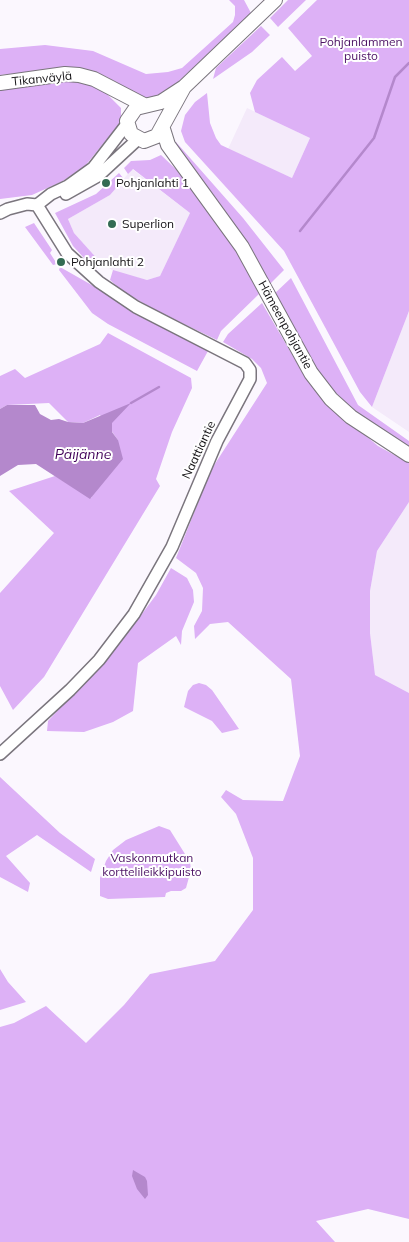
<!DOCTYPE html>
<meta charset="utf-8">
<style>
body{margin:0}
canvas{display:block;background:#fbf7fe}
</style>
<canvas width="409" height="1242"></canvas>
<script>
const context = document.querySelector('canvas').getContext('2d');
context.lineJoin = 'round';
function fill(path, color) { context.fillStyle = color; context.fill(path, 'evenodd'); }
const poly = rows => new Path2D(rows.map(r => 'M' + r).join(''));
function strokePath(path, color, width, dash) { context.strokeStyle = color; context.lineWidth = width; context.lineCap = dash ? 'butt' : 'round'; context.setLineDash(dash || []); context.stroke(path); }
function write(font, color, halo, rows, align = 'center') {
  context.font = font + ' Mulish,sans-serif'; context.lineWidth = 4; context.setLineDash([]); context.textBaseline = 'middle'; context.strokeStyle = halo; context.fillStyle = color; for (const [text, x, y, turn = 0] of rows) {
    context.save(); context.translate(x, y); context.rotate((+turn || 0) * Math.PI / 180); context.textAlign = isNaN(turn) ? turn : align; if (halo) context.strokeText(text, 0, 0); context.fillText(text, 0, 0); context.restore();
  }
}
const built = poly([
 [247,108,310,138,292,178,228,149],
 [132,169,190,213,160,276,147,280,115,272,101,263,74,233,68,219,110,195],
 [409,311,409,432,372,407],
 [409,502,409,693,375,675,370,633,370,591,377,551]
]);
const green = poly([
 [229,0,244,0,251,13,160,99,148,100,105,76,76,67,0,75,0,49,45,45,93,51,146,74,168,72,182,68,233,22,235,15,235,6],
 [288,0,306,0,278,27,270,18],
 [317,0,409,0,409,311,372,407,360,392,284,251,185,142,181,131,185,115,195,102,207,93,210,123,216,138,221,145,292,178,310,138,255,112,250,93,257,80,282,57,295,71,312,56,288,28],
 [261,26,270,35,252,52,213,79,216,68],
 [67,80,93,85,106,93,121,108,121,122,85,166,63,181,32,195,0,199,0,88,16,88],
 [176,142,243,218,284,270,268,286,173,146],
 [161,155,183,176,235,248,259,294,221,331,217,340,155,310,121,290,110,280,113,270,147,280,160,276,190,213,133,169,128,174,124,168,131,161,150,160],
 [119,173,124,179,110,195,68,219,74,233,101,263,95,270,73,246,55,213,96,194],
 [34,223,52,250,50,253,57,264,53,265,25,227],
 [60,267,208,351,197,371,108,324,92,313,59,270],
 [291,278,358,405,409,441,409,449,360,418,317,373,273,295],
 [262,303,304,375,326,402,378,446,409,463,409,502,377,551,370,591,370,633,375,675,409,693,409,1219,368,1209,316,1221,335,1242,0,1242,0,1027,14,1023,46,1006,86,1043,124,1005,150,974,215,961,253,910,253,858,236,814,221,797,226,790,243,800,283,801,300,756,291,679,228,622,210,624,195,639,194,626,202,611,203,588,196,573,176,558,211,470,267,383,261,368,252,359,223,342,228,334],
 [108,333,191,378,192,388,172,432,156,479,160,486,44,677,13,710,0,686,0,593,54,533,9,491,55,476,91,498,118,440,100,415,83,423,68,422,49,403,7,405,0,409,0,376,15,369,25,378,100,344],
 [171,568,187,578,193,590,194,602,182,631,181,645,176,636,138,663,133,711,113,722,84,732,47,731,48,721,121,642,156,595],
 [199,683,206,685,212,690,239,729,222,733,212,721,184,707,188,691,193,685],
 [0,777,60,833,95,859,91,872,37,835,6,856,30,883,28,892,0,877],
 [159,826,170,830,190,862,191,870,186,888,181,891,171,891,166,893,165,897,108,899,100,896,100,878,106,861,113,850,126,840],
 [0,969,8,982,26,1002,0,1010]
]);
const water = poly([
 [131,403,112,423,112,432,118,440,123,459,90,499,36,464,18,465,0,476,0,409,7,405,35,405,40,414,51,420,59,419,68,422,83,423],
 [133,1170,145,1177,147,1181,148,1195,145,1199,137,1189,132,1176]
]);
const stream = poly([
 [300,231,374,138,395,77,409,63],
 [131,403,159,387]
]);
const tertiary = poly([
 [66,194,98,176,138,139],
 [0,213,8,209,27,204,37,205,51,194,68,186,93,168,127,124],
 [0,754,70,690,99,660,134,614,172,547,217,441,250,379,250,370,245,363,136,307,99,282,67,253,37,205]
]);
const secondary = poly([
 [0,83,65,74,79,75,94,79,144,105],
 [184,87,157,136,144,141,131,134,127,121,136,108,161,102,184,87,275,0],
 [163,129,168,145,242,247,311,373,331,399,351,417,409,455]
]);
const markers = [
 [106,183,5,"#336b53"],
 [112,224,5,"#336b53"],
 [61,262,5,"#336b53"]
];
const parkNames = [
 ["Pohjanlammen",361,42],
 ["puisto",361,56],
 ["Vaskonmutkan",152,858],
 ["korttelileikkipuisto",152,872]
];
const streetNames = [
 ["Tikanväylä",42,79,-6],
 ["Hämeenpohjantie",285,325,61],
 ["Naattiantie",199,450,-65]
];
const poiNames = [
 ["Pohjanlahti 1",116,183],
 ["Superlion",122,224],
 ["Pohjanlahti 2",71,262]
];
const waterNames = [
 ["Päijänne",83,455]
];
fill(built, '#f4eafa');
fill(green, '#ddb1f6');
fill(water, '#b488cc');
strokePath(stream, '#b488cc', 2.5);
strokePath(tertiary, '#7a757d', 14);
strokePath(secondary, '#7a757d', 16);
strokePath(tertiary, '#fff', 11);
strokePath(secondary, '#fff', 14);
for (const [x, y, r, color] of markers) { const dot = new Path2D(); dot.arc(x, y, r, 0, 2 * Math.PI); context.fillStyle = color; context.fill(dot); strokePath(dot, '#fff', 2); }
write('12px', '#4d1365', '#fff', parkNames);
write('12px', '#131114', '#fff', streetNames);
write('12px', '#131114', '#fff', poiNames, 'left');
write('italic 14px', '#410259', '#fff', waterNames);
</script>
